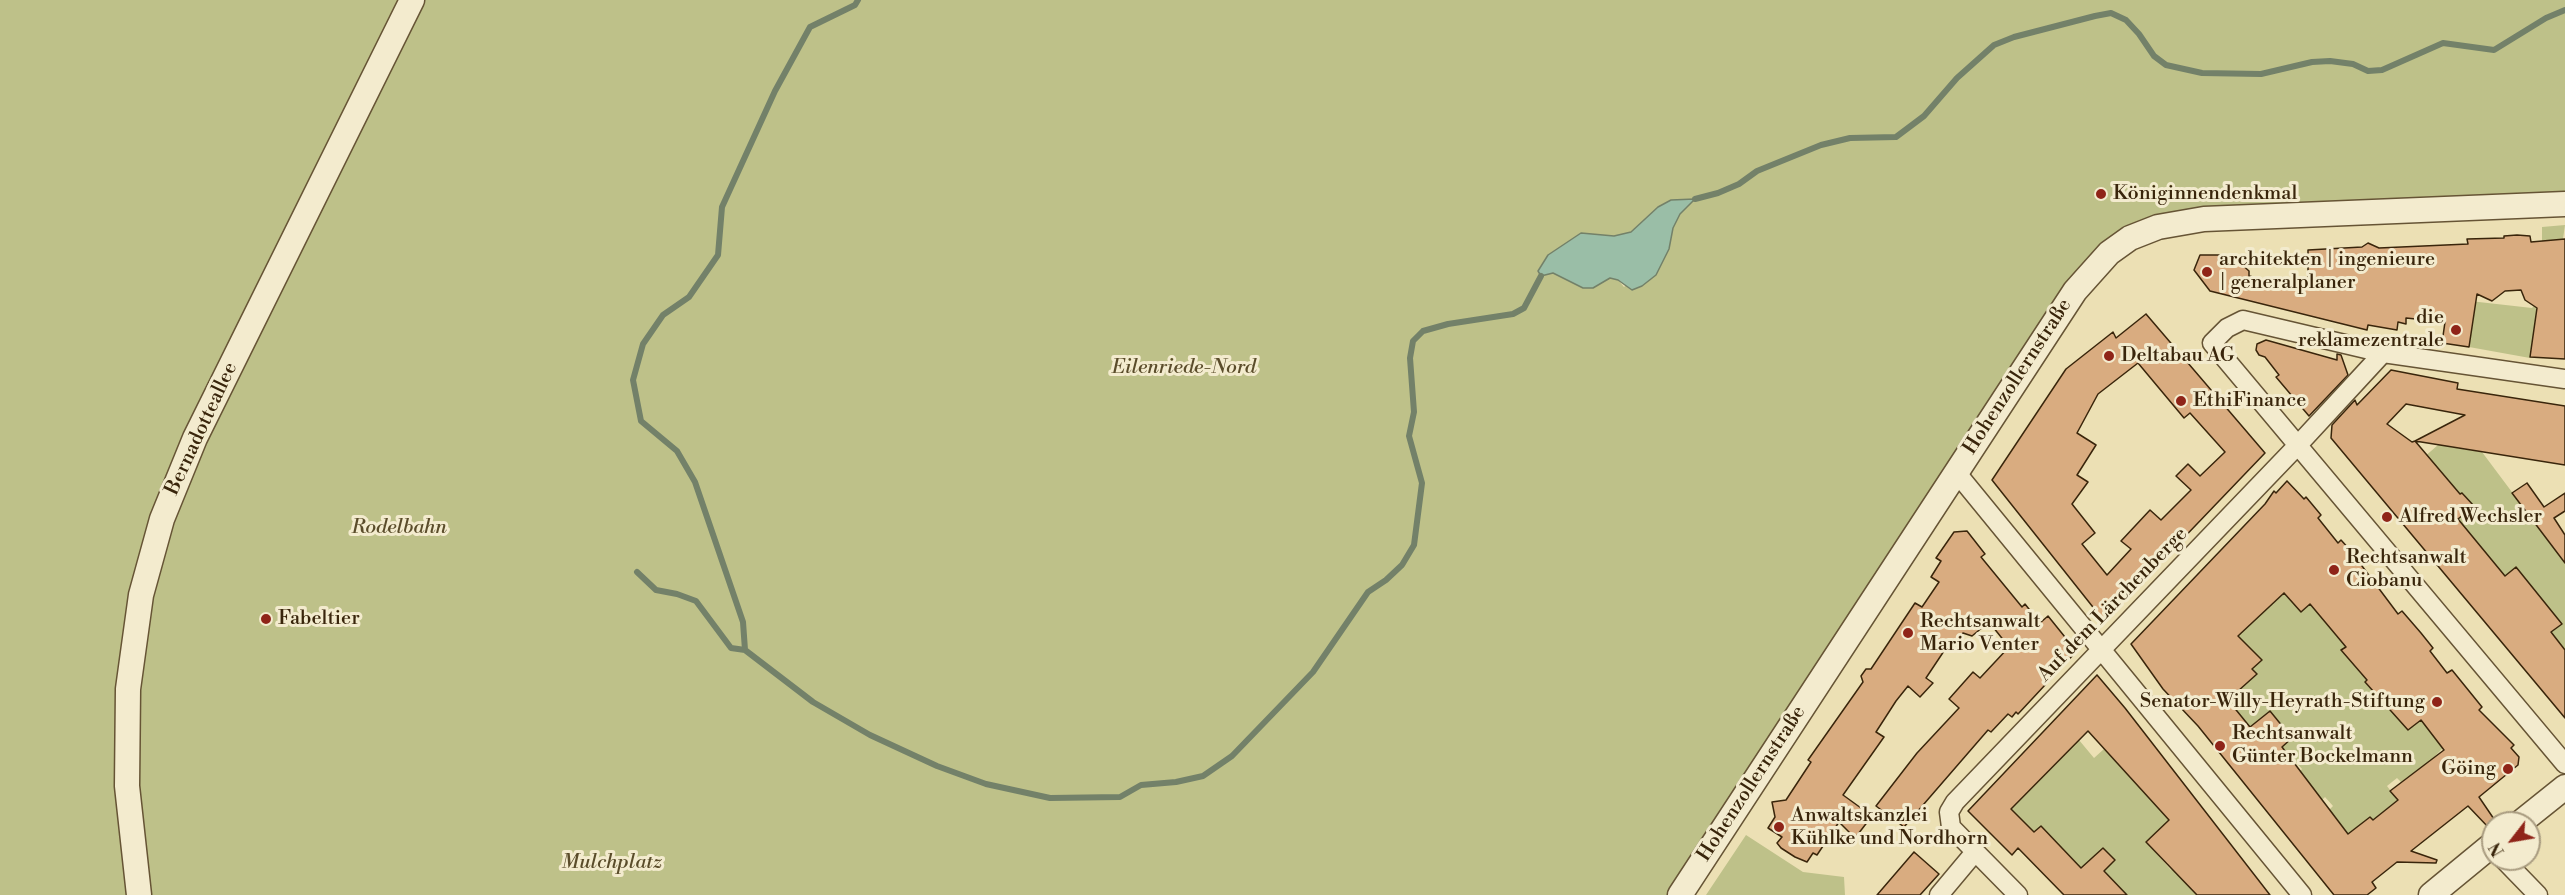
<!DOCTYPE html>
<meta charset="utf-8">
<style>
body{margin:0}
#map{position:relative;width:2565px;height:895px;overflow:hidden;background:#ece0b4;font-family:"Libre Bodoni",serif}
canvas{display:block}
.north{position:absolute;left:2481px;top:811px;width:60px;height:60px;box-sizing:border-box;background:#f3ebce;border:2px solid #a99c80;border-radius:50%;rotate:239deg;font-size:16px;font-weight:700;line-height:24px;text-align:center;color:#39250b}
.north::after{content:'';display:block;margin:auto;width:21px;height:27px;background:#8f2418;clip-path:polygon(50% 0,100% 100%,50% 72%,0 100%)}
</style>
<div id="map">
<canvas width="2565" height="895"></canvas>
<div class="north">N</div>
</div>
<script>
const context = document.querySelector('canvas').getContext('2d');
context.lineJoin = 'round';
function fill(path, color) { context.fillStyle = color; context.fill(path, 'evenodd'); }
const poly = rows => new Path2D(rows.map(r => 'M' + r).join(''));
function strokePath(path, color, width, dash) { context.strokeStyle = color; context.lineWidth = width; context.lineCap = dash ? 'butt' : 'round'; context.setLineDash(dash || []); context.stroke(path); }
function write(font, color, halo, rows, align = 'center') {
  context.font = font + ' "Libre Bodoni",serif'; context.lineWidth = 6; context.setLineDash([]); context.textBaseline = 'middle'; context.strokeStyle = halo; context.fillStyle = color; for (const [text, x, y, turn = 0] of rows) {
    context.save(); context.translate(x, y); context.rotate((+turn || 0) * Math.PI / 180); context.textAlign = isNaN(turn) ? turn : align; if (halo) context.strokeText(text, 0, 0); context.fillText(text, 0, 0); context.restore();
  }
}
const green = poly([
 [0,0,2565,0,2565,204,2204,219,2109,253,1680,895,0,895],
 [1694,200,1680,213,1673,228,1669,249,1624,287,1618,280,1610,278,1593,287,1553,273,1538,270,1548,255,1581,234,1614,236,1631,232,1658,207],
 [2565,225,2563,239,2542,241,2542,227],
 [2542,297,2530,358,2469,347,2473,322,2461,300,2532,308],
 [2446,438,2450,447,2482,452,2565,563,2565,650,2540,641,2561,624,2520,602,2534,590,2516,567,2505,576,2458,519,2473,506,2463,493,2437,513,2452,484,2437,466,2416,484,2415,465],
 [2282,591,2301,612,2315,600,2332,611,2322,619,2339,639,2357,624,2363,632,2341,651,2361,674,2385,655,2385,664,2365,682,2382,703,2405,684,2391,710,2408,730,2427,714,2462,729,2433,758,2431,781,2420,768,2401,782,2397,778,2387,786,2404,809,2400,817,2391,806,2373,820,2370,817,2351,838,2335,816,2323,816,2333,806,2325,797,2322,800,2298,774,2302,769,2284,749,2274,758,2276,752,2292,738,2270,711,2237,738,2228,700,2256,674,2252,669,2261,661,2176,652],
 [2079,740,2094,758,2104,749,2169,820,2146,842,2171,870,2198,847,2176,872,2197,895,2127,895,2113,881,2095,879,2114,860,2103,848,2081,868,2041,826,2034,832,2011,809],
 [1746,835,1803,872,1844,877,1845,895,1706,895]
]);
const water = poly([
 [1695,199,1680,214,1673,228,1669,249,1656,275,1642,286,1632,290,1618,280,1610,278,1593,288,1583,288,1553,273,1541,276,1538,271,1548,255,1581,233,1614,236,1631,232,1658,207,1671,200,1695,199]
]);
const stream = poly([
 [858,0,855,5,810,27,775,91,722,207,718,255,689,297,663,315,643,344,633,380,641,421,677,451,695,482,743,622,745,650,813,702,870,735,937,766,986,784,1050,798,1120,797,1141,785,1176,782,1203,776,1232,756,1313,672,1368,592,1386,580,1402,565,1414,545,1422,483,1409,436,1414,412,1410,358,1413,341,1423,331,1448,324,1513,314,1524,308,1541,276],
 [1695,199,1718,193,1739,184,1757,171,1821,145,1850,138,1896,137,1924,116,1957,78,1994,45,2014,37,2095,16,2111,13,2126,20,2139,34,2154,56,2166,65,2202,73,2261,74,2312,62,2330,61,2353,64,2368,71,2382,70,2443,43,2494,50,2546,18,2565,10],
 [637,572,656,590,677,594,696,601,731,648,745,650]
]);
const building = poly([
 [2517,235,2530,236,2531,242,2565,239,2565,359,2530,357,2537,308,2525,300,2521,290,2505,291,2492,301,2477,294,2469,347,2442,343,2445,322,2406,318,2406,324,2398,322,2397,330,2368,325,2367,330,2210,291,2194,270,2200,255,2231,255,2249,271,2249,276,2291,286,2291,283,2308,287,2308,250,2362,247,2368,243,2379,248,2468,244,2467,239,2504,238,2504,236,2517,235],
 [2146,314,2265,453,2104,621,1992,480,2066,369,2113,332,2116,338,2146,314],
 [2138,363,2184,418,2190,413,2225,452,2200,476,2188,464,2176,476,2191,490,2161,520,2150,510,2121,541,2131,549,2107,575,2082,544,2095,533,2072,504,2088,482,2077,475,2096,445,2077,433,2098,394,2138,363],
 [2266,340,2337,360,2337,354,2341,355,2348,375,2309,416,2276,377,2279,375,2265,357,2259,355,2256,350,2257,344,2266,340],
 [2391,370,2458,383,2457,389,2565,406,2565,465,2415,441,2465,415,2406,404,2387,424,2412,442,2415,441,2460,494,2462,493,2474,506,2458,519,2505,576,2516,567,2562,624,2551,632,2565,650,2565,718,2331,438,2332,425,2355,400,2357,405,2391,370],
 [2287,481,2304,499,2306,497,2321,515,2318,518,2338,543,2341,540,2350,550,2398,614,2402,611,2421,633,2433,648,2430,651,2447,673,2452,670,2482,707,2479,710,2514,745,2511,748,2519,757,2518,765,2479,797,2496,822,2489,828,2468,806,2411,851,2437,860,2436,863,2397,862,2372,882,2376,888,2367,895,2334,895,2198,726,2163,689,2131,644,2265,504,2274,491,2276,493,2287,481],
 [2284,593,2301,612,2310,604,2346,647,2341,650,2367,680,2365,682,2408,730,2421,720,2444,750,2390,791,2398,800,2373,820,2370,817,2348,834,2282,747,2292,738,2270,711,2250,727,2228,700,2257,674,2252,669,2262,660,2238,636,2284,593],
 [2527,483,2544,507,2565,493,2565,511,2554,518,2565,535,2565,563,2512,493,2527,483],
 [1967,531,1985,554,1981,557,2022,607,2025,604,2040,623,2048,616,2073,647,2073,655,2018,714,2016,712,2012,717,2008,714,1991,732,1988,730,1904,827,1876,806,1917,753,1959,708,1949,699,1973,672,1980,678,2009,647,1989,622,1972,636,1963,633,1953,648,1948,645,1926,678,1933,683,1920,697,1908,686,1896,701,1876,732,1884,737,1843,795,1872,816,1855,838,1839,822,1817,855,1813,853,1807,862,1795,857,1781,848,1777,843,1782,837,1768,828,1775,817,1772,802,1786,800,1811,762,1808,760,1863,682,1861,676,1866,669,1871,669,1915,603,1922,607,1939,582,1931,577,1941,561,1936,558,1954,532,1967,531],
 [2097,675,2125,708,2270,895,2197,895,2146,842,2169,820,2088,731,2011,809,2034,832,2041,826,2081,868,2103,848,2115,860,2104,871,2127,895,2064,895,2018,848,2012,855,1968,811,2097,675],
 [1914,852,1939,874,1920,895,1877,895,1914,852]
]);
const minor = poly([
 [2565,379,2383,353,2243,320,2227,328,2212,343,2565,764],
 [1956,472,2302,895],
 [2503,859,2538,895],
 [1939,895,1975,852],
 [2018,895,1951,827,1949,812,1955,802,2298,445,2383,353]
]);
const tertiary = poly([
 [2520,823,2565,787],
 [139,895,127,786,128,689,141,595,162,519,195,438,412,0],
 [1680,895,2075,291,2109,253,2130,238,2158,227,2204,219,2565,204],
 [2431,895,2493,844]
]);
const markers = [
 [2101,194,6,"#8f2418"],
 [2207,272,6,"#8f2418"],
 [2456,330,6,"#8f2418"],
 [2109,356,6,"#8f2418"],
 [2181,401,6,"#8f2418"],
 [2387,517,6,"#8f2418"],
 [2334,570,6,"#8f2418"],
 [266,619,6,"#8f2418"],
 [1908,633,6,"#8f2418"],
 [2437,702,6,"#8f2418"],
 [2220,746,6,"#8f2418"],
 [2508,769,6,"#8f2418"],
 [1779,827,6,"#8f2418"]
];
const poiNames = [
 ["Königinnendenkmal",2113,194],
 ["architekten | ingenieure",2219,260],
 ["| generalplaner",2219,283],
 ["die",2444,318,"right"],
 ["reklamezentrale",2444,341,"right"],
 ["Deltabau AG",2121,356],
 ["EthiFinance",2193,401],
 ["Alfred Wechsler",2399,517],
 ["Rechtsanwalt",2346,558],
 ["Ciobanu",2346,581],
 ["Fabeltier",278,619],
 ["Rechtsanwalt",1920,622],
 ["Mario Venter",1920,645],
 ["Senator-Willy-Heyrath-Stiftung",2425,702,"right"],
 ["Rechtsanwalt",2232,734],
 ["Günter Bockelmann",2232,757],
 ["Göing",2496,769,"right"],
 ["Anwaltskanzlei",1791,816],
 ["Kühlke und Nordhorn",1791,839]
];
const parkNames = [
 ["Eilenriede-Nord",1184,368],
 ["Rodelbahn",399,528],
 ["Mulchplatz",612,863]
];
const streetNames = [
 ["Hohenzollernstraße",2018,377,-57],
 ["Bernadotteallee",202,429,-65],
 ["Auf dem Lärchenberge",2113,605,-46],
 ["Hohenzollernstraße",1752,784,-57]
];
fill(green, '#bec189');
fill(water, '#9abea7');
strokePath(water, '#738169', 1.5);
strokePath(stream, '#738169', 6);
fill(building, '#d9ac80');
strokePath(building, '#39250b', 1.5);
strokePath(minor, '#665435', 21);
strokePath(tertiary, '#665435', 27);
strokePath(minor, '#f3ebce', 18);
strokePath(tertiary, '#f3ebce', 24);
for (const [x, y, r, color] of markers) { const dot = new Path2D(); dot.arc(x, y, r, 0, 2 * Math.PI); context.fillStyle = color; context.fill(dot); strokePath(dot, '#f3ebce', 2); }
write('20px', '#39250b', '#f3ebce', poiNames, 'left');
write('italic 20px', '#5a4c2a', '#f3ebce', parkNames);
write('20px', '#39250b', '#f3ebce', streetNames);
</script>
